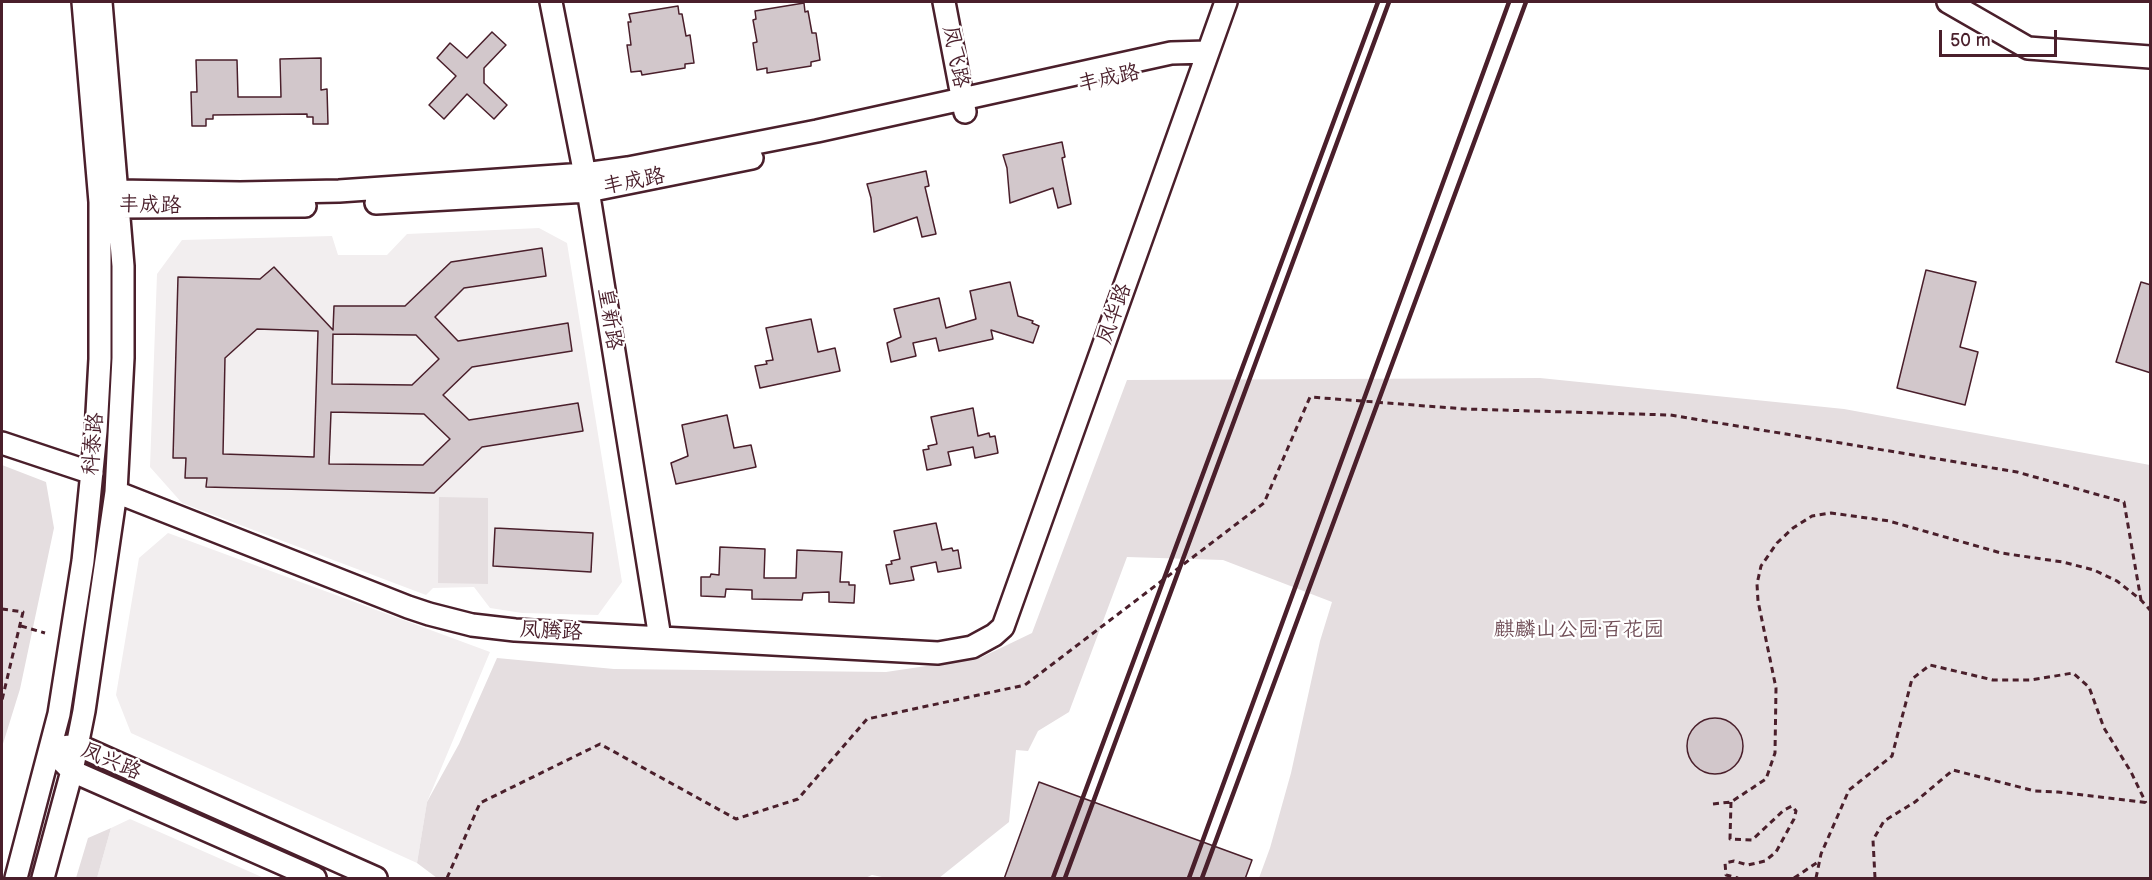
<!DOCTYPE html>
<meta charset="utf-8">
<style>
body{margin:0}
#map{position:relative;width:2152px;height:880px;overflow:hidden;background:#fff;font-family:"Balsamiq Sans",sans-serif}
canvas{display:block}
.frame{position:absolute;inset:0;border:3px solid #4a1f2b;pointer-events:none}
.scale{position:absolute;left:1939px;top:30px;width:118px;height:27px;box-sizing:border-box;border:3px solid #4a1f2b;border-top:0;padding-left:8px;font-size:18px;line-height:21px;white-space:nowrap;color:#4a1f2b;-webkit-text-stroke:4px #fff;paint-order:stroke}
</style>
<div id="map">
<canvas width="2152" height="880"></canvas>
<div class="frame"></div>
<div class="scale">50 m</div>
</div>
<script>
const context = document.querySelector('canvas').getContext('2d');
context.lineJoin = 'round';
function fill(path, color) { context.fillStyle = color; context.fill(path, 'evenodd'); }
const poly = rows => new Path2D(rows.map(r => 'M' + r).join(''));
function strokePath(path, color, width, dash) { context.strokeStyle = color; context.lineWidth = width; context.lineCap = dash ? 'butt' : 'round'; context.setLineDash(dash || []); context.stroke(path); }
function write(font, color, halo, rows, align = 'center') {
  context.font = font + ' "Balsamiq Sans","LXGW WenKai TC",sans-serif'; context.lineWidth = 4.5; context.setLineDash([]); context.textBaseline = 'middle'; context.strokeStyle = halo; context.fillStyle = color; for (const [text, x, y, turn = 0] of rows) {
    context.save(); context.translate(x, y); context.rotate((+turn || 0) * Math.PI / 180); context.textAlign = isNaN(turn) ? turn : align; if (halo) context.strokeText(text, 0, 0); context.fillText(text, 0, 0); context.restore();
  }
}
const built = poly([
 [539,228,567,243,622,582,598,615,522,613,490,608,474,587,433,588,426,595,182,503,150,467,157,274,182,240,332,236,338,255,387,255,407,234],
 [168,533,490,652,427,802,417,863,131,733,116,695,139,558],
 [130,819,264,878,97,878,111,828]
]);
const green = poly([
 [1540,378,1844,409,2150,465,2150,878,1259,878,1270,848,1291,773,1320,641,1332,602,1223,560,1127,557,1069,712,1038,731,1028,751,1016,750,1009,822,939,878,887,878,872,875,865,878,437,878,417,863,427,802,459,744,497,658,614,669,886,672,980,658,1032,633,1127,380],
 [2,465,46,482,54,528,20,689,2,747],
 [439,497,488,498,488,584,438,583],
 [111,828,97,878,76,878,88,838]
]);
const building = poly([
 [804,3,805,12,808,11,812,33,816,33,820,60,811,62,811,66,767,73,767,68,757,70,753,43,757,42,753,20,756,19,755,11,804,3],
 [678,6,679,14,682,14,686,36,690,35,694,63,685,64,685,68,642,75,641,71,631,72,627,45,631,45,628,22,631,22,629,14,678,6],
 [492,32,506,45,484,68,484,83,507,105,494,119,467,94,444,119,429,105,456,76,437,58,450,43,467,58,492,32],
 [321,58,321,90,327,89,328,124,313,124,313,117,307,117,307,114,213,115,213,119,206,119,206,126,192,126,191,92,197,92,196,60,237,60,238,97,281,97,280,59,321,58],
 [1062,142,1065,157,1062,158,1071,204,1058,208,1053,188,1010,203,1007,168,1003,155,1062,142],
 [926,171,929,186,925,187,936,234,922,237,917,217,874,232,871,198,867,184,926,171],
 [542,248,546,276,464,288,435,317,458,341,568,323,572,351,472,367,443,395,469,420,578,403,583,431,482,447,434,493,206,487,207,478,185,478,186,458,173,458,178,277,260,279,274,267,333,330,334,306,405,306,451,262,542,248],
 [257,329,318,331,314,457,223,454,225,358,257,329],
 [333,334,416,335,439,359,412,385,332,384,333,334],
 [331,412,424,414,450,439,423,465,329,464,331,412],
 [1926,270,1976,282,1960,347,1978,352,1965,405,1897,388,1926,270],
 [1010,282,1018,316,1033,321,1032,323,1039,326,1033,343,991,330,993,339,939,351,936,338,913,343,916,356,891,362,887,343,901,337,894,309,939,298,946,328,976,319,970,291,1010,282],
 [2141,282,2151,285,2151,373,2116,362,2141,282],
 [811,319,818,352,835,348,840,371,760,388,755,366,767,364,766,361,773,360,766,328,811,319],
 [973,408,978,436,989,433,990,437,995,436,998,453,975,458,973,447,948,452,951,465,927,470,923,450,929,449,928,446,937,444,931,417,973,408],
 [727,415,734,448,751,445,756,467,676,484,671,463,688,456,682,425,727,415],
 [936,523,942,550,952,548,953,551,958,550,961,568,938,572,936,562,911,567,914,580,890,584,886,565,892,564,891,561,900,559,894,531,936,523],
 [495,528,593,533,591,572,493,566,495,528],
 [720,547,765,549,764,578,796,578,797,550,842,552,840,582,849,582,849,585,855,585,854,603,829,602,829,592,803,593,802,600,752,599,752,590,726,589,725,597,701,596,701,577,710,577,711,574,719,575,720,547],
 '1687 746a28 28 0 1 1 56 0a28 28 0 1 1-56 0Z',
 [1039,782,1252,860,1245,879,1004,879,1039,782]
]);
const path = poly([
 [2,609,23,612,2,700],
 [21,626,45,633],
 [1731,802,1730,839,1752,840,1784,810,1792,806,1796,811,1794,819,1776,852,1765,861,1748,865,1734,861,1725,863,1726,875,1738,878],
 [1713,804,1731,802,1766,779,1775,753,1776,688,1758,601,1757,584,1761,566,1777,543,1793,528,1812,516,1831,513,1889,521,2001,553,2063,562,2094,570,2117,581,2141,600,2150,610],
 [447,878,480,803,600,744,736,819,798,799,867,719,1025,685,1264,503,1310,397,1465,409,1670,415,2017,472,2124,502,2141,600],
 [1794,878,1818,862],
 [1816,878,1821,854,1849,790,1892,756,1912,679,1930,665,1993,680,2031,680,2073,673,2089,687,2104,728,2131,772,2146,803],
 [1875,878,1873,840,1884,821,1915,802,1953,770,2035,791,2058,792,2150,803]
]);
const secondary = poly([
 [551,2,588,190,660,638],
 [944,2,965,112],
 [1948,2,2028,48,2150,57],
 [100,202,117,191,240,193,339,191,585,174,628,168,817,131,1171,53,1208,52],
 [100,202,118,207,305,206],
 [376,203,588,191,752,158],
 [2,443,92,473],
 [116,492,408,607,429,614,472,625,515,630,938,653,972,647,994,635,1003,627,1226,2],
 [63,747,77,745,376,878],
 [63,762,72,771,315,878],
 [16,878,59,714,83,561,96,431,100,359,100,202,83,2],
 [43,878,72,771,84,711,116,492,123,358,123,266,101,2]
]);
const rail = poly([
 [1053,878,1378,2],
 [1065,878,1389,2],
 [1189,878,1509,2],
 [1202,878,1526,2]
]);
const streetNames = [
 ["凤飞路",955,57,79],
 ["丰成路",1109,79,-12],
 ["丰成路",634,182,-11],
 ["丰成路",150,206,2],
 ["凤华路",1115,314,-70],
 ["皇新路",609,319,81],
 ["科泰路",94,444,-85],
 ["凤腾路",551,632,3],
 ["凤兴路",111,762,23]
];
const parkNames = [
 ["麒麟山公园·百花园",1579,631]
];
fill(built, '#f2eeef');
fill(green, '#e5dee0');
fill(building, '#d2c7cb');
strokePath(building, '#4a1f2b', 1.5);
strokePath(secondary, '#4a1f2b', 26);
strokePath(path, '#4a1f2b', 3, [6, 4.5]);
strokePath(secondary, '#fff', 21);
strokePath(rail, '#4a1f2b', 4.5);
write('21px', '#4a1f2b', '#fff', streetNames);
write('21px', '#714f58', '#fff', parkNames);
</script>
